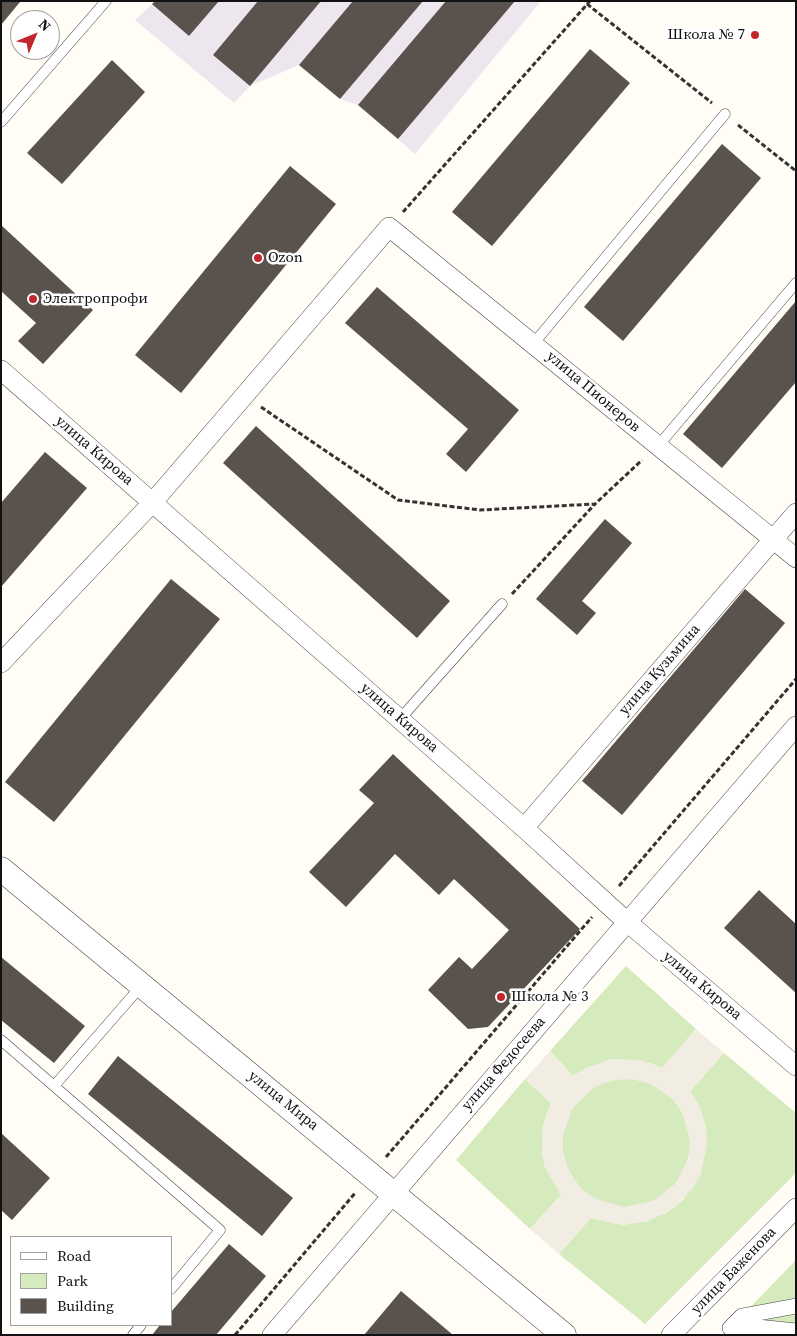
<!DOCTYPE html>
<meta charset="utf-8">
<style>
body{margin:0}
#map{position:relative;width:797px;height:1336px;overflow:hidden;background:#fffdf5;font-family:"Source Serif 4",serif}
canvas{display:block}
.frame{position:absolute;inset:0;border:2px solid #111;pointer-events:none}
.legend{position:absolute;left:10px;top:1236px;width:162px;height:90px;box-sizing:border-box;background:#fff;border:1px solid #a0a0a0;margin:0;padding:6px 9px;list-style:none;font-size:15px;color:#111}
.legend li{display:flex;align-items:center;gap:10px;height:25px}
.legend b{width:25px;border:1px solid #a0a0a0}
.north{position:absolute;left:10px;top:10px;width:50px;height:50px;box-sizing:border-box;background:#fff;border:1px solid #a0a0a0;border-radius:50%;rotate:45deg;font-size:14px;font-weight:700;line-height:20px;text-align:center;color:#111}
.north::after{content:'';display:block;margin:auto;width:18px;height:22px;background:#c4262e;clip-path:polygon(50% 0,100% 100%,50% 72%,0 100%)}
</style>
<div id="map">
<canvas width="797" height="1336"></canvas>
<div class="frame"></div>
<ul class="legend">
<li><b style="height:6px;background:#fff"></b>Road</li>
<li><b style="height:14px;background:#d5ebbd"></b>Park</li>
<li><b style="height:14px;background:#5a524d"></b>Building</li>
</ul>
<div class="north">N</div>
</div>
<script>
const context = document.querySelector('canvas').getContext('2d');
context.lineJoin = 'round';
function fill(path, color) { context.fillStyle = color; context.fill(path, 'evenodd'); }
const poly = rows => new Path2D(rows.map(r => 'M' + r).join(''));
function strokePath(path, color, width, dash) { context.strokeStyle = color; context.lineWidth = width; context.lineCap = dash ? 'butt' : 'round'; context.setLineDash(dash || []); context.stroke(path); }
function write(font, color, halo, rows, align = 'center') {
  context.font = font + ' "Source Serif 4",serif'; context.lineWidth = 5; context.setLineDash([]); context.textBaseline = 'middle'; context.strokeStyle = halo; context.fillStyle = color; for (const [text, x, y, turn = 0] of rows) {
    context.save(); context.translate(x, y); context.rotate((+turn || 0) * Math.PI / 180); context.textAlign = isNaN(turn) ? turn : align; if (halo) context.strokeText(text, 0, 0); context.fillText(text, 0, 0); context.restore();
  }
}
const industrial = poly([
 [155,1,541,1,415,154,358,105,340,99,299,65,250,86,234,103,135,20]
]);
const green = poly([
 [626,966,696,1029,662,1068,650,1063,586,1068,573,1076,550,1051],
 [724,1053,796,1113,796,1173,645,1324,559,1254,591,1218,623,1225,666,1213,684,1199,706,1128,700,1108,690,1091],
 [525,1079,551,1103,543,1125,542,1152,545,1167,561,1195,530,1229,456,1160],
 '562 1143a64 64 0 1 1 128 0a64 64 0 1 1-128 0Z',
 [796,1260,796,1335,723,1335,730,1328]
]);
const plaza = poly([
 [696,1029,724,1053,690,1091,700,1108,706,1128,707,1144,701,1174,693,1188,675,1207,649,1221,623,1225,591,1218,559,1254,530,1229,561,1195,545,1167,542,1152,543,1125,551,1103,525,1079,550,1051,573,1076,586,1068,611,1059,640,1060,662,1068],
 [622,1079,636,1080,651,1084,675,1101,683,1113,690,1142,689,1157,676,1183,653,1201,624,1207,596,1199,583,1190,574,1179,567,1166,563,1151,563,1136,572,1109,593,1088,607,1082]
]);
const building = poly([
 [1,1,20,2,1,25],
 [155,1,219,1,189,36,152,4],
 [258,1,321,1,250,86,213,55],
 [353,1,423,1,340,99,299,65],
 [446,1,515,1,398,139,358,105],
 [590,49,630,83,492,246,452,212],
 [112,60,145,92,62,184,27,153],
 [722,144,761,178,623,341,584,307],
 [290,166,336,204,181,393,135,355],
 [1,225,93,310,43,364,18,341,36,323,1,291],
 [377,287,519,410,466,472,446,454,468,429,345,323],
 [796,301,796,382,722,468,683,434],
 [256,426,450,601,417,638,223,463],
 [45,452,87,488,1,587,1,503],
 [605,519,632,543,582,601,596,613,577,635,536,599],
 [171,579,220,619,54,822,5,782],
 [745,589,785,623,622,815,582,781],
 [393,754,580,929,488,1027,468,1029,428,990,459,957,472,969,509,930,454,879,439,895,395,854,346,907,309,872,374,803,359,790],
 [759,890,796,924,796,993,724,928],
 [1,957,85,1026,54,1063,1,1020],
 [118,1056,293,1198,262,1236,88,1094],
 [1,1133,50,1178,12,1220,1,1210],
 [229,1244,266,1276,216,1335,152,1335,160,1325,171,1325,171,1312],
 [401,1291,453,1335,364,1335]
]);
const path = poly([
 [587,4,712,103],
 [738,125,796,171],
 [403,212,590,1],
 [261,407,398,500,480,510,595,504,642,460],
 [512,594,595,504],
 [619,886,796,679],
 [386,1157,592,917],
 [235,1335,356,1192]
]);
const service = poly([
 [1,122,106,1],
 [534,343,725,114],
 [658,446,796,283],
 [400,719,502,604],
 [1,1040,220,1230,171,1289],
 [54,1086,142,985],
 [133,1335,141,1325]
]);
const pedestrian = poly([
 [796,1306,742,1316,730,1328,757,1327,796,1331]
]);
const minor = poly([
 [1,370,524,828,626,921,796,1066],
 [1,663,153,502,389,227,796,558],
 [524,828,796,513],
 [272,1335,796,726],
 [671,1335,796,1208]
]);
const tertiary = poly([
 [1,869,564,1335]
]);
const markers = [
 [755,35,5,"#c4262e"],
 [258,258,5,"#c4262e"],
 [33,299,5,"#c4262e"],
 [501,997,5,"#c4262e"]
];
const poiNames = [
 ["Школа № 7",745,35,"right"],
 ["Ozon",268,258],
 ["Электропрофи",43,299],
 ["Школа № 3",511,997]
];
const streetNames = [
 ["улица Пионеров",593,392,40],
 ["улица Кирова",94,451,41],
 ["улица Кузьмина",660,670,-49],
 ["улица Кирова",399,718,41],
 ["улица Кирова",702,986,40],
 ["улица Федосеева",504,1064,-49],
 ["улица Мира",283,1101,39],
 ["улица Баженова",734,1271,-46]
];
fill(industrial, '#eee6ef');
fill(green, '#d5ebbd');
fill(plaza, '#f1ede2');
fill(building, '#5a524d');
strokePath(service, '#444', 11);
strokePath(pedestrian, '#444', 16);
strokePath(minor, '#444', 20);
strokePath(tertiary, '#444', 25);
strokePath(path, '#333', 3, [5, 2.5]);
strokePath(service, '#fff', 10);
strokePath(pedestrian, '#fff', 15);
strokePath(minor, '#fff', 19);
strokePath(tertiary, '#fff', 24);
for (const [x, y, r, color] of markers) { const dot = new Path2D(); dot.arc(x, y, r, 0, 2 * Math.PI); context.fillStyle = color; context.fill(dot); strokePath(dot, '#fff', 2); }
write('15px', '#111', '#fff', poiNames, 'left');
write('15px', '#111', '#fff', streetNames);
</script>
